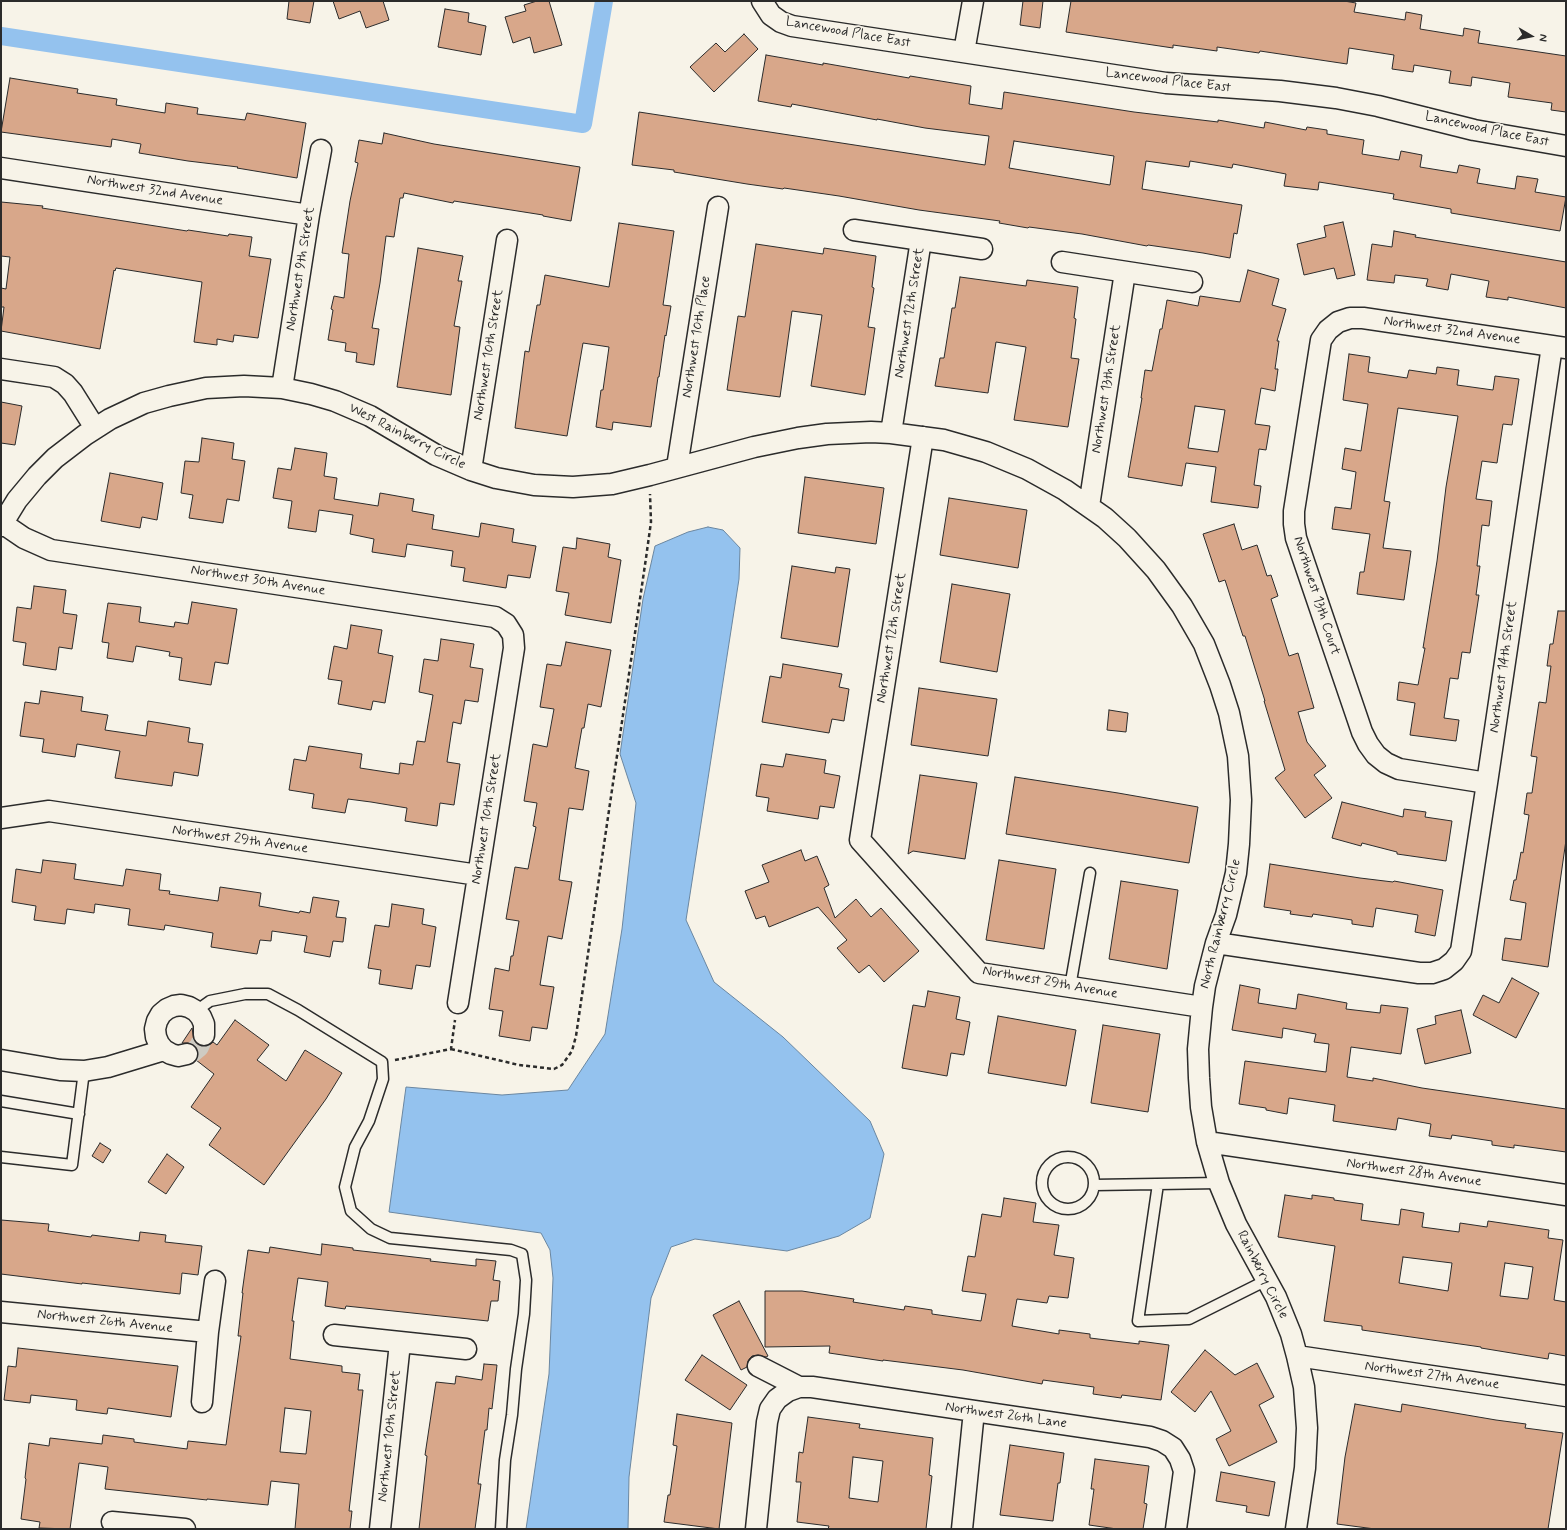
<!DOCTYPE html>
<style>
body{margin:0}
#map{position:relative;width:1567px;height:1530px;overflow:hidden;background:#f7f3e8;font-family:Mynerve,sans-serif}
canvas{display:block}
.frame{position:absolute;inset:0;border:2px solid #2b2b2b;pointer-events:none}
.north{position:absolute;left:1511px;top:16px;width:40px;height:40px;-webkit-text-stroke:3px #f7f3e8;paint-order:stroke;rotate:99deg;font-size:11px;font-weight:700;line-height:16px;text-align:center;color:#2b2b2b}
.north::after{content:'';display:block;margin:auto;width:14px;height:18px;background:#2b2b2b;clip-path:polygon(50% 0,100% 100%,50% 72%,0 100%)}
</style>
<div id="map">
<canvas width="1567" height="1530"></canvas>
<div class="frame"></div>
<div class="north">N</div>
</div>
<script>
const context = document.querySelector('canvas').getContext('2d');
context.lineJoin = 'round';
function fill(path, color) { context.fillStyle = color; context.fill(path, 'evenodd'); }
const poly = rows => new Path2D(rows.map(r => 'M' + r).join(''));
function strokePath(path, color, width, dash) { context.strokeStyle = color; context.lineWidth = width; context.lineCap = dash ? 'butt' : 'round'; context.setLineDash(dash || []); context.stroke(path); }
function write(font, color, halo, rows, align = 'center') {
  context.font = font + ' Mynerve,sans-serif'; context.lineWidth = 3.5; context.setLineDash([]); context.textBaseline = 'middle'; context.strokeStyle = halo; context.fillStyle = color; for (const [text, x, y, turn = 0] of rows) {
    context.save(); context.translate(x, y); context.rotate((+turn || 0) * Math.PI / 180); context.textAlign = isNaN(turn) ? turn : align; if (halo) context.strokeText(text, 0, 0); context.fillText(text, 0, 0); context.restore();
  }
}
const water = poly([
 [708,527,723,530,740,548,739,579,686,920,714,982,783,1037,870,1121,884,1154,870,1218,839,1236,787,1251,695,1239,671,1247,651,1298,629,1477,628,1529,526,1529,549,1374,553,1278,550,1250,541,1233,389,1212,406,1087,502,1095,568,1090,605,1034,622,929,636,803,620,754,643,599,655,546,688,532,708,527]
]);
const canal = poly([
 [1,36,583,124,604,1]
]);
const building = poly([
 [289,1,314,1,310,23,287,19,289,1],
 [333,1,383,1,389,20,366,28,360,11,339,19,333,1],
 [537,1,549,1,562,45,534,53,530,37,513,43,505,17,526,11,524,5,537,1],
 [1023,1,1043,1,1040,28,1020,25,1023,1],
 [1071,1,1344,1,1356,3,1354,12,1405,20,1406,12,1422,15,1420,29,1463,36,1464,28,1480,31,1478,43,1566,56,1566,112,1551,110,1552,103,1508,97,1510,83,1472,77,1471,86,1449,83,1451,71,1414,65,1413,72,1392,69,1394,55,1349,48,1347,64,1260,51,1259,53,1217,47,1217,51,1173,45,1173,48,1066,32,1071,1],
 [445,9,469,13,468,22,486,26,481,55,438,47,445,9],
 [744,34,758,49,714,92,690,67,716,43,725,52,744,34],
 [766,55,823,65,823,63,909,78,910,76,971,86,969,104,1002,109,1004,92,1134,112,1218,122,1218,120,1264,128,1265,122,1306,130,1307,127,1327,130,1327,134,1364,140,1362,154,1399,160,1401,151,1422,155,1420,167,1457,173,1459,165,1480,169,1477,183,1515,189,1517,176,1538,179,1535,192,1566,197,1560,231,1451,213,1451,209,1393,199,1394,194,1319,182,1318,190,1284,186,1286,174,1233,164,1232,168,1190,161,1189,167,1146,161,1142,189,1242,205,1237,234,1234,233,1230,258,1203,253,1148,245,1147,246,1082,234,1029,227,1028,228,999,223,1000,221,919,210,839,196,784,188,783,189,747,184,674,172,674,170,632,165,639,112,985,165,989,136,925,128,877,119,877,120,792,104,791,107,758,101,766,55],
 [1014,141,1114,156,1110,185,1009,168,1014,141],
 [10,78,78,89,77,93,117,99,116,105,165,113,166,103,198,108,197,114,245,120,247,113,306,123,297,178,237,168,238,167,188,161,139,153,141,144,112,139,111,147,1,132,10,78],
 [384,133,434,144,580,167,571,221,543,216,543,215,454,201,453,203,404,193,403,198,400,198,394,237,386,236,380,283,372,328,379,329,374,365,356,362,357,353,345,351,346,343,328,340,333,310,331,309,334,296,344,298,349,254,342,253,350,201,358,163,355,162,359,140,382,144,384,133],
 [1,202,43,206,42,208,187,231,188,230,228,236,229,234,252,237,249,256,271,259,258,338,234,335,233,342,217,339,217,345,194,342,202,282,116,268,115,271,114,270,100,349,1,331,4,307,1,307,1,288,6,289,10,257,1,256,1,202],
 [1343,222,1355,275,1337,279,1334,268,1304,275,1297,244,1326,237,1324,226,1343,222],
 [619,223,674,231,663,305,671,306,666,336,665,335,659,377,658,377,651,427,613,422,612,430,596,427,601,390,603,390,609,347,583,343,567,436,515,428,525,351,529,352,537,305,540,305,545,275,609,287,619,223],
 [1394,231,1416,235,1415,237,1566,262,1566,308,1508,297,1508,300,1486,297,1489,281,1451,274,1448,290,1426,286,1428,279,1395,275,1394,283,1367,280,1372,244,1392,247,1394,231],
 [756,244,823,254,824,248,876,256,872,287,874,288,868,327,875,328,865,395,811,386,822,315,792,311,780,397,727,390,738,316,745,317,756,244],
 [418,248,463,256,458,281,462,281,454,326,460,327,451,395,397,387,418,248],
 [1248,270,1279,279,1272,305,1286,309,1277,341,1279,341,1275,369,1278,369,1275,391,1261,388,1255,424,1270,426,1266,450,1259,449,1254,485,1261,486,1258,508,1211,502,1216,467,1186,463,1182,486,1128,477,1142,398,1141,398,1145,370,1152,371,1160,329,1162,329,1167,300,1198,306,1200,296,1240,302,1248,270],
 [1195,406,1225,410,1218,452,1188,448,1195,406],
 [960,277,1026,286,1027,280,1078,287,1074,318,1076,319,1071,358,1079,359,1068,427,1014,420,1026,347,996,342,988,393,935,386,940,358,944,358,952,308,955,308,960,277],
 [1349,354,1370,357,1368,372,1407,378,1409,370,1436,374,1437,367,1459,370,1457,385,1493,390,1495,376,1519,379,1512,425,1503,424,1497,463,1482,461,1476,499,1492,501,1489,526,1482,525,1477,566,1480,566,1476,595,1479,595,1475,621,1470,653,1462,652,1458,679,1450,678,1444,718,1459,720,1456,741,1410,735,1415,703,1397,700,1399,682,1418,685,1425,648,1423,648,1437,561,1446,487,1458,416,1398,408,1384,501,1390,502,1383,548,1411,551,1404,600,1357,594,1360,572,1364,572,1370,534,1332,529,1335,507,1351,509,1356,472,1342,469,1345,448,1361,451,1368,404,1343,400,1349,354],
 [1,402,22,406,15,445,1,443,1,402],
 [202,438,234,443,232,459,245,461,239,501,227,499,223,523,189,518,193,495,181,493,185,461,199,462,202,438],
 [295,448,327,453,324,476,337,478,334,499,378,506,380,493,414,499,412,511,434,515,432,529,479,537,481,523,514,529,512,542,536,546,530,578,508,575,506,588,463,581,465,568,451,566,453,551,407,544,405,557,372,552,374,539,350,534,353,515,319,510,316,532,288,528,292,501,273,498,278,468,291,470,295,448],
 [110,473,163,483,157,520,142,517,140,528,101,521,110,473],
 [805,477,884,488,876,544,798,533,805,477],
 [949,498,1027,510,1018,568,940,555,949,498],
 [1234,524,1242,550,1257,545,1267,576,1271,575,1278,596,1271,599,1289,656,1298,653,1314,708,1298,712,1307,742,1326,766,1314,775,1332,798,1305,818,1275,778,1285,770,1264,701,1265,701,1245,636,1243,636,1225,580,1219,582,1203,534,1234,524],
 [577,538,610,544,608,557,621,560,611,623,565,615,569,593,556,591,563,547,576,549,577,538],
 [792,566,835,573,836,567,850,569,838,647,781,638,792,566],
 [952,584,1010,594,997,672,940,662,952,584],
 [34,586,66,590,63,613,77,615,72,649,59,647,56,670,23,665,26,643,13,641,17,607,31,609,34,586],
 [192,602,237,609,228,664,215,662,211,685,179,680,182,658,169,656,170,652,136,646,133,662,107,658,109,643,102,642,108,603,141,607,139,622,174,627,175,622,188,624,192,602],
 [1558,611,1566,611,1566,840,1548,967,1502,960,1505,938,1521,940,1526,903,1510,900,1514,880,1516,880,1521,852,1523,853,1529,815,1524,814,1527,793,1532,793,1537,757,1531,756,1539,702,1546,703,1551,666,1547,666,1550,644,1553,644,1558,611],
 [351,625,382,630,378,653,393,656,385,703,373,701,371,710,338,704,342,681,328,679,334,646,347,649,351,625],
 [441,639,474,644,470,667,483,669,478,702,465,700,461,724,453,722,447,762,460,764,454,805,440,803,437,826,405,821,407,808,371,802,348,799,345,813,312,808,314,794,289,790,294,759,306,761,309,746,362,754,360,768,399,774,400,763,413,765,417,741,425,742,433,695,419,692,424,659,438,661,441,639],
 [566,642,611,650,601,707,588,704,584,728,582,728,575,768,589,771,583,810,569,808,559,880,572,882,562,939,548,936,540,985,554,987,547,1029,532,1027,530,1041,499,1036,503,1011,489,1009,495,968,509,971,511,956,513,956,519,921,506,919,515,867,528,869,536,827,533,826,537,803,524,801,533,744,547,747,554,709,540,707,547,664,561,666,566,642],
 [783,664,842,674,839,687,849,689,844,721,832,719,829,733,762,722,770,676,781,678,783,664],
 [919,688,997,699,988,756,911,745,919,688],
 [41,691,83,697,81,711,108,715,105,730,146,736,148,721,190,728,188,742,203,744,198,776,174,772,172,786,115,778,120,751,77,744,75,757,42,752,44,739,20,736,25,702,39,704,41,691],
 [1109,710,1128,713,1126,732,1107,730,1109,710],
 [786,754,826,760,824,773,840,776,834,808,820,806,818,819,767,811,769,798,756,796,761,764,783,767,786,754],
 [920,775,977,783,965,859,913,851,908,854,920,775],
 [1015,777,1118,793,1198,807,1189,863,1006,834,1015,777],
 [1342,802,1403,817,1404,809,1426,812,1425,817,1452,821,1446,861,1397,854,1397,852,1362,843,1361,846,1332,838,1342,802],
 [801,850,805,861,817,856,829,885,824,888,835,918,856,899,871,917,881,908,919,951,884,982,869,965,859,973,837,948,847,940,818,907,769,927,765,916,756,919,745,891,769,882,762,865,801,850],
 [43,860,76,864,74,879,123,886,126,869,161,874,159,890,170,891,169,894,218,901,220,887,261,893,259,906,299,913,300,911,310,913,313,897,339,901,336,917,346,918,343,942,333,941,330,957,304,952,307,936,272,931,271,941,260,940,257,954,211,947,213,933,165,925,164,930,128,925,130,909,95,904,94,913,67,909,65,924,34,920,36,906,12,902,16,869,41,873,43,860],
 [999,860,1056,869,1044,949,986,940,999,860],
 [1270,864,1360,878,1393,882,1394,881,1443,890,1435,936,1415,932,1418,915,1376,908,1373,927,1352,924,1352,920,1313,914,1312,917,1290,914,1291,911,1264,907,1270,864],
 [1121,881,1178,890,1167,969,1109,959,1121,881],
 [392,904,424,909,422,924,436,927,430,967,416,965,412,989,379,984,381,970,368,968,375,925,389,927,392,904],
 [1512,978,1539,993,1516,1038,1473,1015,1483,995,1499,1003,1512,978],
 [1240,985,1260,989,1258,1003,1296,1009,1298,994,1347,1003,1346,1009,1380,1013,1381,1005,1408,1008,1401,1054,1351,1047,1347,1077,1373,1081,1373,1078,1422,1088,1566,1109,1566,1152,1514,1145,1514,1148,1492,1145,1492,1141,1452,1135,1451,1139,1429,1136,1431,1124,1398,1118,1396,1130,1333,1121,1335,1105,1289,1098,1287,1114,1266,1110,1266,1108,1239,1104,1245,1061,1326,1072,1329,1044,1314,1042,1316,1034,1283,1028,1282,1038,1232,1030,1240,985],
 [928,991,960,997,956,1019,970,1022,964,1055,951,1053,947,1076,902,1068,913,1005,925,1007,928,991],
 [1461,1010,1471,1053,1425,1064,1417,1029,1436,1024,1435,1016,1461,1010],
 [998,1016,1076,1030,1066,1086,988,1073,998,1016],
 [235,1020,269,1045,257,1060,286,1081,305,1050,342,1073,326,1099,264,1185,209,1145,221,1128,191,1107,214,1074,196,1060,198,1052,195,1046,190,1043,182,1043,192,1028,194,1040,198,1045,204,1046,209,1045,213,1042,217,1045,235,1020],
 [1103,1025,1160,1034,1148,1112,1091,1103,1103,1025],
 [100,1143,111,1150,103,1163,92,1156,100,1143],
 [167,1154,184,1167,166,1194,148,1182,167,1154],
 [1285,1195,1312,1199,1312,1195,1334,1198,1334,1200,1363,1204,1361,1220,1399,1225,1401,1209,1424,1213,1422,1227,1459,1232,1460,1223,1487,1227,1488,1221,1549,1230,1548,1238,1563,1240,1554,1300,1566,1302,1566,1356,1549,1353,1548,1359,1481,1348,1481,1347,1362,1330,1362,1326,1324,1321,1335,1246,1278,1237,1285,1195],
 [1403,1257,1452,1263,1448,1291,1399,1283,1403,1257],
 [1505,1263,1533,1267,1528,1299,1500,1296,1505,1263],
 [1004,1198,1036,1203,1033,1222,1059,1225,1054,1255,1074,1258,1068,1298,1049,1296,1047,1303,1017,1299,1012,1326,1059,1334,1059,1330,1090,1334,1090,1338,1139,1344,1139,1341,1169,1345,1161,1400,1122,1395,1121,1398,1093,1394,1094,1387,1043,1380,1042,1384,963,1370,883,1360,883,1361,829,1353,830,1346,765,1347,765,1291,802,1291,854,1299,853,1302,904,1310,905,1306,932,1310,932,1314,981,1321,986,1294,962,1291,968,1256,975,1257,982,1214,1001,1217,1004,1198],
 [1,1220,49,1224,48,1231,91,1237,92,1235,139,1241,140,1232,166,1235,165,1242,202,1246,198,1275,182,1273,180,1294,82,1283,82,1284,1,1274,1,1220],
 [322,1244,353,1248,353,1250,431,1259,430,1261,476,1266,476,1259,496,1261,493,1280,500,1281,498,1301,491,1301,488,1321,346,1306,345,1309,325,1306,328,1282,298,1278,292,1321,294,1321,290,1359,342,1366,342,1372,360,1374,358,1390,363,1390,349,1511,352,1511,350,1529,295,1529,299,1484,271,1481,268,1505,207,1499,207,1500,105,1489,108,1467,79,1463,70,1529,39,1528,40,1522,21,1519,26,1479,25,1478,29,1443,49,1446,50,1438,102,1444,103,1435,134,1439,134,1442,187,1449,188,1441,226,1445,241,1336,238,1336,243,1293,242,1293,248,1250,269,1253,270,1247,321,1255,322,1244],
 [285,1408,311,1411,306,1454,280,1452,285,1408],
 [739,1301,768,1356,766,1357,758,1355,752,1356,748,1361,747,1367,741,1370,713,1315,739,1301],
 [18,1348,178,1366,171,1417,108,1408,107,1414,76,1410,77,1400,31,1395,30,1403,4,1400,8,1366,16,1367,18,1348],
 [1205,1350,1235,1375,1257,1363,1274,1397,1259,1405,1277,1442,1229,1466,1216,1439,1231,1431,1211,1391,1195,1412,1171,1392,1205,1350],
 [702,1355,747,1385,730,1410,685,1380,702,1355],
 [484,1364,497,1365,492,1409,489,1408,487,1430,485,1430,478,1484,481,1484,475,1529,419,1529,427,1456,425,1455,436,1382,455,1384,456,1376,482,1380,484,1364],
 [1355,1404,1401,1412,1402,1404,1496,1420,1526,1424,1525,1428,1563,1433,1548,1529,1375,1529,1337,1524,1345,1457,1355,1404],
 [677,1414,732,1423,719,1529,664,1522,668,1495,670,1495,677,1446,673,1445,677,1414],
 [808,1417,860,1424,859,1428,933,1438,929,1475,932,1476,926,1529,828,1529,829,1526,797,1522,801,1482,796,1482,799,1452,803,1453,808,1417],
 [853,1457,883,1461,878,1502,849,1498,853,1457],
 [1010,1445,1064,1453,1060,1483,1058,1483,1053,1521,1000,1515,1010,1445],
 [1095,1459,1149,1466,1144,1503,1147,1504,1143,1529,1117,1529,1089,1525,1094,1489,1091,1489,1095,1459],
 [1221,1472,1275,1482,1269,1516,1246,1512,1247,1506,1216,1501,1221,1472]
]);
const streetTunnel = poly([
 [187,1054,193,1052,199,1047,204,1035]
]);
const path = poly([
 [451,1049,519,1065,554,1069,562,1065,572,1051,576,1036,596,899,646,558,651,522,650,494],
 [395,1060,451,1049,455,1020]
]);
const lane = poly([
 [1070,987,1090,873],
 [196,1011,210,1001,245,994,268,994,298,1010,382,1062,383,1079,369,1121,355,1147,345,1187,351,1211,371,1229,390,1238,511,1250,522,1254,526,1280,524,1314,516,1369,512,1415,505,1460,501,1529],
 [1,1101,79,1114],
 [1,1157,72,1165,84,1071],
 '1042 1183a26 26 0 1 1 52 0a26 26 0 1 1-52 0Z',
 [1158,1184,1138,1321,1189,1319,1267,1280],
 [1094,1185,1219,1183]
]);
const street = poly([
 [762,1,771,15,781,22,792,26,1166,83,1280,91,1336,98,1378,106,1474,130,1566,146],
 [964,52,973,1],
 [1,168,309,215],
 [854,230,982,249],
 [1062,262,1192,282],
 [1,369,54,377,65,384,73,393,95,428],
 [282,388,309,215,321,150],
 [891,433,921,240],
 [923,437,860,840,979,973,1202,1007],
 [677,467,718,207],
 [471,470,507,240],
 [1089,506,1125,272],
 [2,523,24,538,51,550,495,617,506,624,513,635,514,648,458,1003],
 [1,526,17,500,37,476,55,458,85,435,110,419,144,403,169,396,206,388,244,386,282,388,311,394,335,401,370,416,436,455,471,470,496,478,534,485,573,487,612,484,650,475,754,447,798,438,827,434,871,432,891,433,944,440,986,452,1027,469,1065,490,1105,518,1127,538,1156,570,1182,606,1204,644,1220,685,1229,713,1238,756,1241,800,1239,844,1236,873,1226,915,1216,943,1205,986,1202,1007,1198,1049,1199,1078,1201,1107,1207,1142,1219,1183,1236,1224,1276,1297,1291,1334,1297,1356,1304,1387,1307,1428,1305,1468,1296,1529],
 [1487,783,1399,769,1386,763,1376,755,1368,744,1362,732,1296,538,1294,524,1294,511,1321,340,1328,330,1338,322,1350,318,1363,318,1566,348],
 [1,818,49,811,478,875],
 [1216,943,1419,973,1432,973,1444,969,1454,961,1461,951,1487,783,1552,346],
 [187,1054,178,1056,171,1054,164,1050,159,1044,156,1037,155,1029,157,1021,161,1014,167,1009,174,1006,181,1005,189,1007,196,1011,201,1017,204,1024,204,1035],
 [1,1060,60,1070,84,1071,108,1067,164,1050],
 [1207,1142,1566,1195],
 [1,1312,208,1332],
 [334,1335,466,1349],
 [1297,1356,1566,1396],
 [758,1366,799,1387,812,1387,1150,1437,1162,1441,1173,1448,1180,1459,1184,1471,1176,1529],
 [202,1402,208,1332,215,1281],
 [112,1522,185,1529],
 [380,1529,400,1343],
 [756,1529,767,1422,770,1409,777,1399,788,1391,799,1387],
 [962,1529,974,1411]
]);
const streetNames = [
 ["Lancewood Place East",848,33,10],
 ["Lancewood Place East",1168,81,7],
 ["Lancewood Place East",1487,130,12],
 ["Northwest 32nd Avenue",155,191,9],
 ["Northwest 9th Street",301,269,-81],
 ["Northwest 12th Street",910,313,-81],
 ["Northwest 32nd Avenue",1452,331,8],
 ["Northwest 10th Place",697,337,-81],
 ["Northwest 10th Street",489,355,-81],
 ["Northwest 13th Street",1107,389,-81],
 ["West Rainberry Circle",407,437,27],
 ["Northwest 30th Avenue",258,581,9],
 ["Northwest 13th Court",1316,596,72],
 ["Northwest 12th Street",892,638,-81],
 ["Northwest 14th Street",1504,667,-82],
 ["Northwest 10th Street",487,819,-81],
 ["Northwest 29th Avenue",240,840,8],
 ["North Rainberry Circle",1221,924,-76],
 ["Northwest 29th Avenue",1050,983,10],
 ["Northwest 28th Avenue",1414,1173,8],
 ["Rainberry Circle",1262,1275,63],
 ["Northwest 26th Avenue",105,1322,6],
 ["Northwest 27th Avenue",1432,1376,8],
 ["Northwest 26th Lane",1006,1416,8],
 ["Northwest 10th Street",390,1436,-84]
];
fill(water, '#94c2ee');
strokePath(water, '#6a86a0', 1);
strokePath(canal, '#94c2ee', 18);
fill(building, '#d8a78a');
strokePath(building, '#2b2b2b', 1);
strokePath(streetTunnel, '#cecbc2', 20, [20, 10]);
strokePath(lane, '#2b2b2b', 13);
strokePath(street, '#2b2b2b', 23);
strokePath(path, '#2b2b2b', 2.5, [4, 3]);
strokePath(lane, '#f7f3e8', 10);
strokePath(street, '#f7f3e8', 20);
write('14px', '#2b2b2b', '#f7f3e8', streetNames);
</script>
